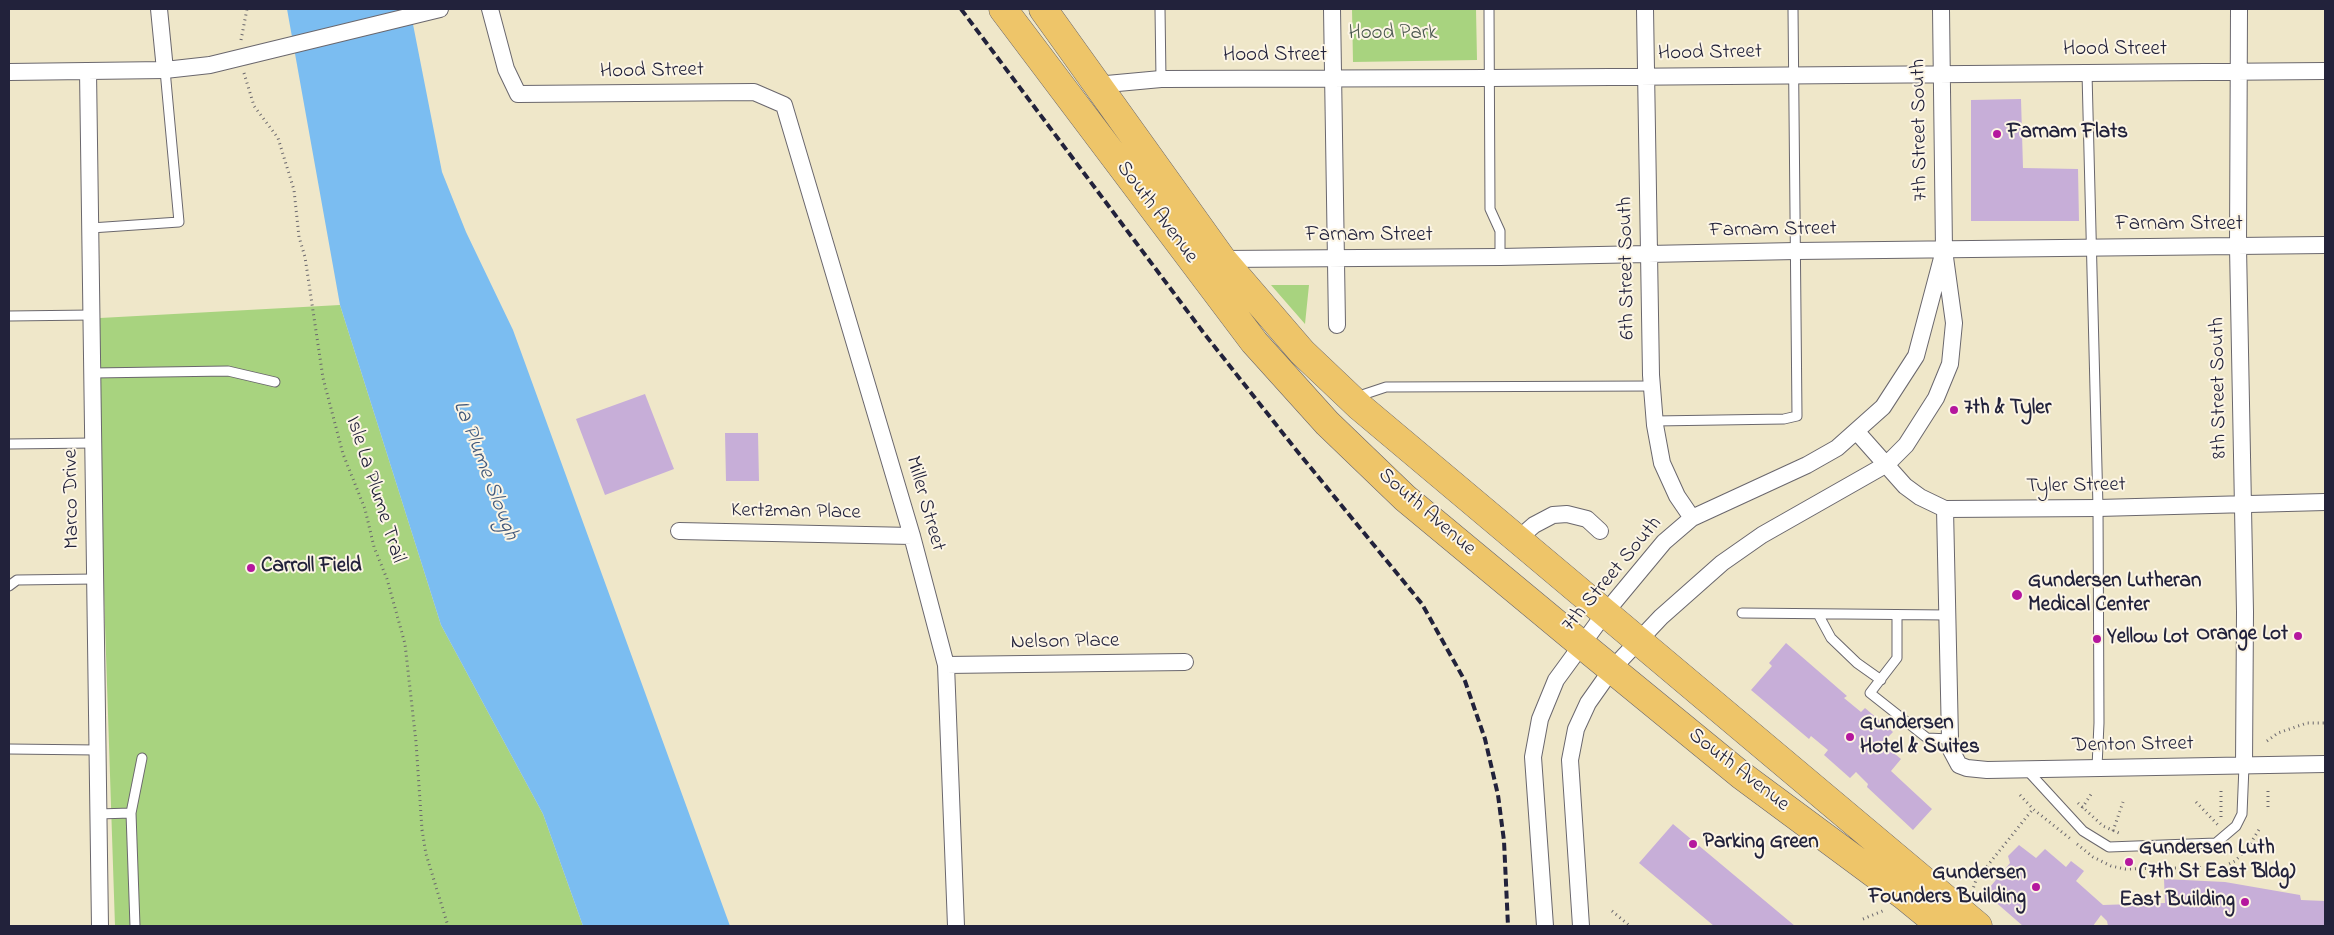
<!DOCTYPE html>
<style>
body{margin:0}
#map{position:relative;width:2334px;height:935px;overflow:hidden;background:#efe7c9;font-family:"Indie Flower",sans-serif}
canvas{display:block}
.frame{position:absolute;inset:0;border:10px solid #22223b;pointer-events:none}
</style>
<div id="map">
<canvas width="2334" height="935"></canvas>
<div class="frame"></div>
</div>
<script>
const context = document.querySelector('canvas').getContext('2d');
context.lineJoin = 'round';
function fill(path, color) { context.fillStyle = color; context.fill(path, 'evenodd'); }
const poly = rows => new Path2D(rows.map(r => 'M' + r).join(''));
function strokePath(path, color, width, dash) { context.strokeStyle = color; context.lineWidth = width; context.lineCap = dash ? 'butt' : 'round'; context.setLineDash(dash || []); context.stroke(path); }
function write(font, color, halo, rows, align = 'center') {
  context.font = font + ' "Indie Flower",sans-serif'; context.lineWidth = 4; context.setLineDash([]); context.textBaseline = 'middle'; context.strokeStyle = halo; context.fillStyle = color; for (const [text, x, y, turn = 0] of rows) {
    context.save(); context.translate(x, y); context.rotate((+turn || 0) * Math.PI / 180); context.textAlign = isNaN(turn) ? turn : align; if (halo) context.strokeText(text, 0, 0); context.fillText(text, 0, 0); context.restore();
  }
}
const green = poly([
 [1352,9,1476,9,1477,60,1353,62],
 [1271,285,1309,285,1305,324],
 [340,305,441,625,543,814,583,926,115,926,101,503,100,318]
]);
const water = poly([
 [287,9,410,9,442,172,466,232,513,330,730,926,583,926,543,814,441,625,340,305]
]);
const building = poly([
 [2021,99,2023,168,2078,169,2079,221,1971,221,1971,100],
 [645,394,674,469,605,495,576,419],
 [725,433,758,433,759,481,726,481],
 [1786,643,1847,696,1844,698,1861,712,1865,708,1893,732,1882,743,1901,759,1891,771,1932,809,1913,830,1867,787,1868,784,1856,772,1850,778,1824,755,1828,750,1811,736,1809,739,1751,690,1772,666,1769,663],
 [1673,824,1795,926,1714,926,1639,863],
 [2019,845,2036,858,2045,849,2066,867,2071,861,2084,871,2076,881,2103,905,2165,903,2164,879,2225,882,2300,895,2301,900,2325,901,2325,926,2108,926,2107,921,2101,915,2093,926,2023,926,1985,893,2010,863,2008,856]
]);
const path = poly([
 [241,40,247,9],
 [244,73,254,106,278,138,294,190,299,237,305,257,323,378,343,454,365,509,374,547,387,579,405,644,416,742,422,830,426,854,448,926],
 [2267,741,2278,733,2307,723,2325,723],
 [2221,791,2221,821],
 [2268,791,2268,809],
 [2020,795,2033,809,2072,840],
 [2196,802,2218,825],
 [2078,803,2103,826,2119,833],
 [2082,808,2092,793],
 [2113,831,2123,802],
 [2077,844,2093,857,2111,866,2125,869,2223,867,2235,861,2247,849,2260,828],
 [1972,892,1976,880,2033,809],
 [1612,911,1630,926],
 [1863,919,1885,910]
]);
const lane = poly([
 [1160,9,1161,79],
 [1489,9,1490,209,1500,231,1500,257],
 [2087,73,2098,508,2099,723,2097,767],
 [91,228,179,222,165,70],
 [9,316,92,315],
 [93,373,228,371,275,382],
 [1356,397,1386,387,1652,386],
 [1655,421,1784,419,1797,416,1793,9],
 [9,444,93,443],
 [9,586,17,580,95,579],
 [1742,613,1947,615],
 [1818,614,1831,638,1857,663,1881,680],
 [1897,615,1897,658,1870,693,1927,738,1950,739],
 [9,749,97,750],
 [2027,770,2083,831,2109,847,2216,843,2236,826,2242,814,2244,766],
 [98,814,131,813],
 [135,926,131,813,142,758]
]);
const street = poly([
 [159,9,165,70],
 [490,9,506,69,518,94,754,92,784,105,912,536,946,665,956,926],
 [1332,9,1337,325],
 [1645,9,1651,375,1655,425,1662,463,1677,496,1692,518],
 [2239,9,2238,247,2245,612,2244,766],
 [88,71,100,926],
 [9,72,165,70,210,65,440,9],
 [1096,85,1161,79,1490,78,2325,71],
 [1222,259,1500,257,1796,251,2325,245],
 [1857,432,1905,486,1920,497,1945,509,2098,508,2325,502],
 [1945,509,1950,739,1951,750,1959,765,1967,768,1987,770,2325,764],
 [679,531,912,536],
 [1518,539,1534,525,1553,515,1567,514,1587,519,1600,531],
 [946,665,1185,662],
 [1545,926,1533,757,1540,719,1556,680,1605,613,1664,542,1692,518,1807,465,1837,448,1883,407,1916,356,1942,258],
 [1581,926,1570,760,1576,729,1588,703,1612,669,1661,617,1722,563,1762,535,1887,464,1906,445,1936,398,1950,364,1954,323,1944,250,1941,9]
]);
const highway = poly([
 [1003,9,1254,342,1327,423,1405,498,1581,644,1741,775,1903,895,1941,926],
 [1043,9,1222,259,1302,352,1360,407,1978,926]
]);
const rail = poly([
 [961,9,1203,332,1293,446,1422,604,1465,681,1485,739,1498,795,1504,841,1508,926]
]);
const markers = [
 [1997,134,5,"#b5179e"],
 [1954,410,5,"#b5179e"],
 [251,568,5,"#b5179e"],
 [2017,595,6,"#b5179e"],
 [2298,636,5,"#b5179e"],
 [2097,639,5,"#b5179e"],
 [1850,737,5,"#b5179e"],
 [1693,844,5,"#b5179e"],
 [2129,862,5,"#b5179e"],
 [2036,887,5,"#b5179e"],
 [2245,902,5,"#b5179e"]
];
const parkNames = [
 ["Hood Park",1393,35]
];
const streetNames = [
 ["Hood Street",2115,51],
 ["Hood Street",1710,54,-1],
 ["Hood Street",1275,57],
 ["Hood Street",652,72,-1],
 ["7th Street South",1921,130,-91],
 ["South Avenue",1156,213,53],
 ["Farnam Street",2179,226],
 ["Farnam Street",1773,231,-1],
 ["Farnam Street",1369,237],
 ["6th Street South",1628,268,-91],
 ["8th Street South",2220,388,-91],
 ["Tyler Street",2076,487,-1],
 ["Isle La Plume Trail",374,490,72],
 ["Marco Drive",73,499,-91],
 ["Miller Street",924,504,74],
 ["Kertzman Place",796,513,1],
 ["South Avenue",1426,513,41],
 ["7th Street South",1613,575,-50],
 ["Nelson Place",1065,643,-1],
 ["Denton Street",2133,746,-1],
 ["South Avenue",1738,771,38]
];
const poiNames = [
 ["Farnam Flats",2007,134],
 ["7th & Tyler",1964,410],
 ["Carroll Field",261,568],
 ["Gundersen Lutheran",2028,583],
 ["Medical Center",2028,607],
 ["Orange Lot",2288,636,"right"],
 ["Yellow Lot",2107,639],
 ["Gundersen",1860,725],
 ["Hotel & Suites",1860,749],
 ["Parking Green",1703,844],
 ["Gundersen Luth",2139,850],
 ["(7th St East Bldg)",2139,874],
 ["Gundersen",2026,875,"right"],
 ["Founders Building",2026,899,"right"],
 ["East Building",2235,902,"right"]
];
const waterNames = [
 ["La Plume Slough",484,471,69]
];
fill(green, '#a8d37f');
fill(water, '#7bbdf1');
fill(building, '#c7aed8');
strokePath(lane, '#6a676d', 11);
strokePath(street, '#6a676d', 18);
strokePath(highway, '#6a676d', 29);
strokePath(path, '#6a676d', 3, [1, 4]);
strokePath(lane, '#fff', 9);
strokePath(street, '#fff', 16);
strokePath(highway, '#eec569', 28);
strokePath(rail, '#22223b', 4, [8, 4]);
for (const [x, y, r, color] of markers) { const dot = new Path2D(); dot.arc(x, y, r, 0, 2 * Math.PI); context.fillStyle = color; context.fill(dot); strokePath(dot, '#fcf5e5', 2); }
write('21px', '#4a574f', '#fcf5e5', parkNames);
write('21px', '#22223b', '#fcf5e5', streetNames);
write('bold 21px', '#22223b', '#fcf5e5', poiNames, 'left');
write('italic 22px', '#41587b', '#fcf5e5', waterNames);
</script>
